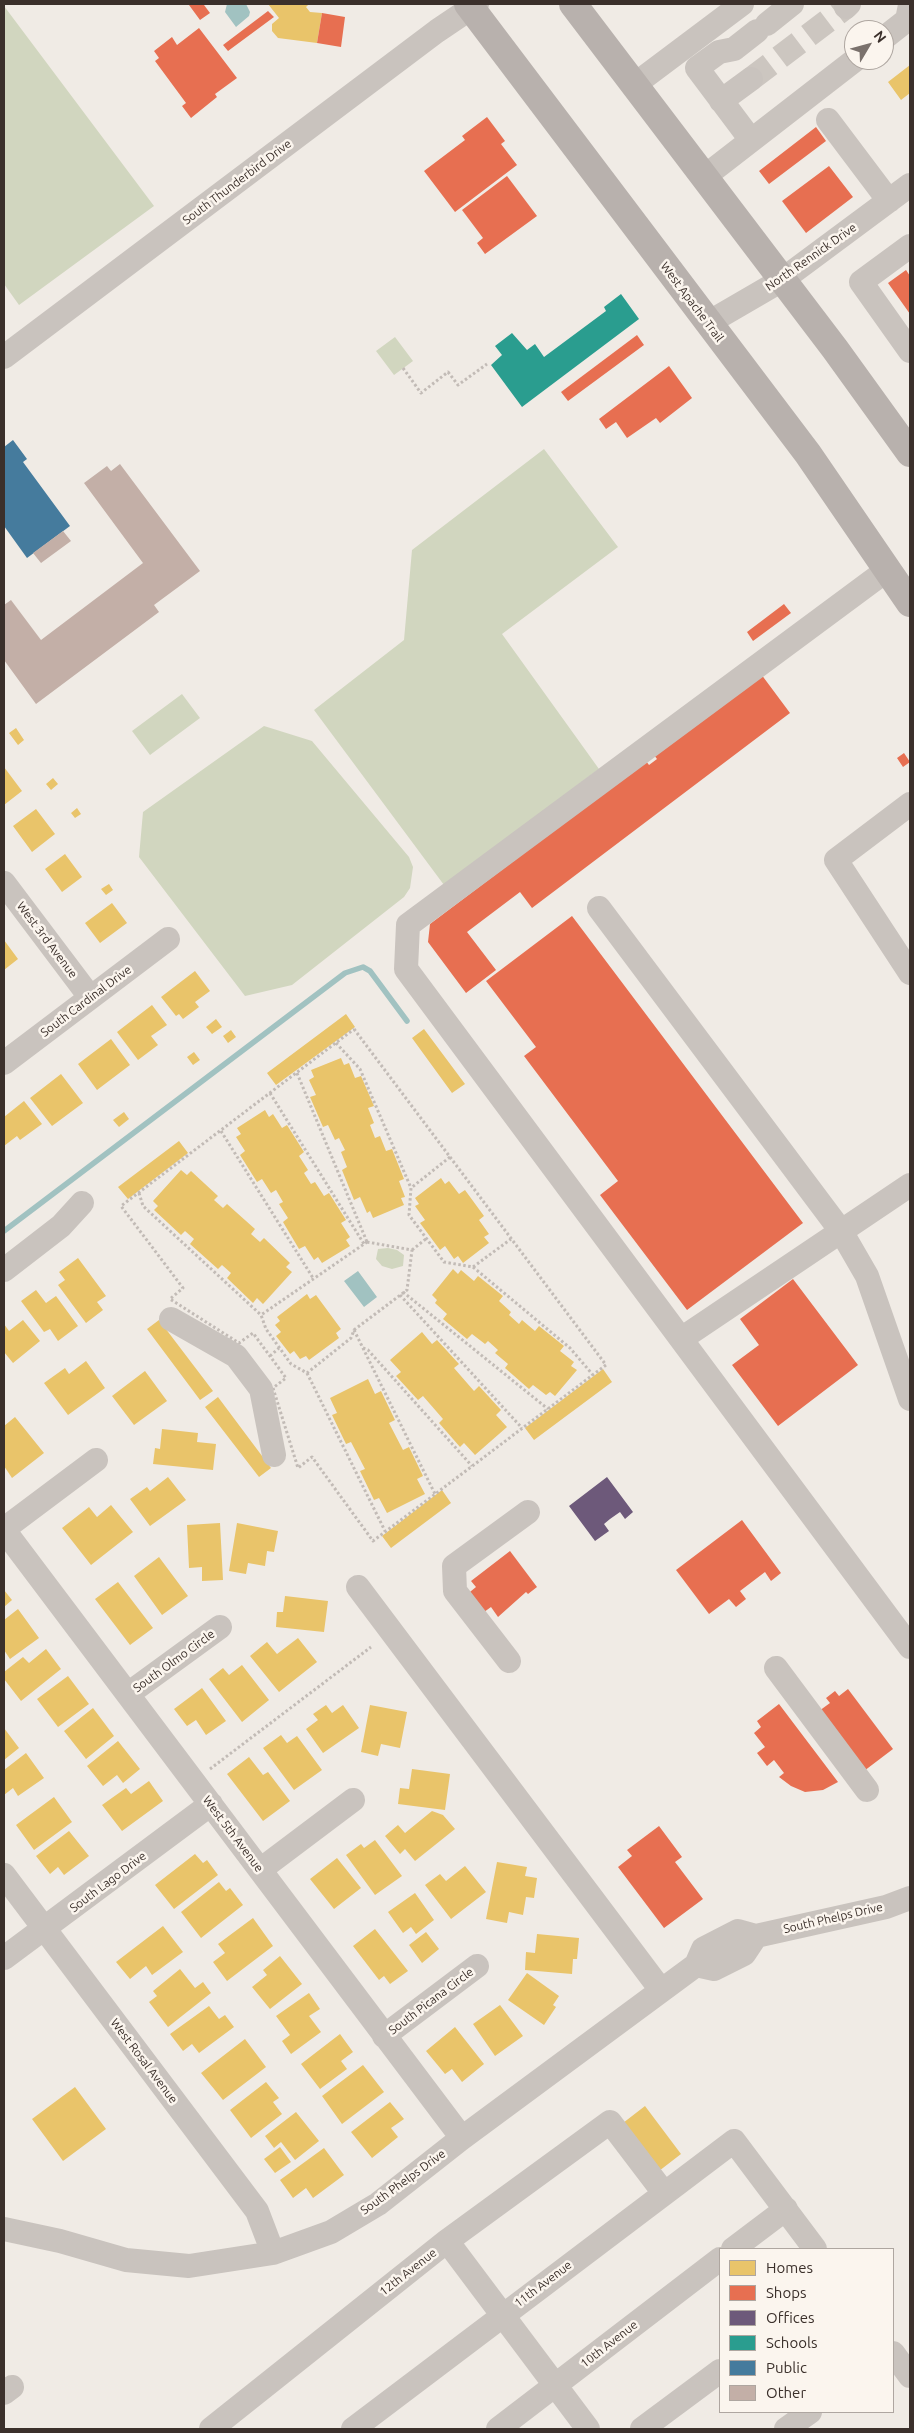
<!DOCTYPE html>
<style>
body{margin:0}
#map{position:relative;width:914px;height:2433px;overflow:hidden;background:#f0ebe5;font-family:Ubuntu,sans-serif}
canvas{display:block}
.frame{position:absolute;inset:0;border:5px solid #3b302b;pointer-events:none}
.legend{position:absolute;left:719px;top:2248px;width:175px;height:165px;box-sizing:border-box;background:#fbf5ee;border:1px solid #aea6a0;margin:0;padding:6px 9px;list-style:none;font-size:15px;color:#3b302b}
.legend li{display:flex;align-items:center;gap:10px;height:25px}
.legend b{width:25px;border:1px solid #aea6a0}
.north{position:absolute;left:844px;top:20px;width:50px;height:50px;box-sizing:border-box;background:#fbf5ee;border:1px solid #aea6a0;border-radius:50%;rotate:53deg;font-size:14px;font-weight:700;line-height:20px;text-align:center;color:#3b302b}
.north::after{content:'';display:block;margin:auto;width:18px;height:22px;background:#7a716c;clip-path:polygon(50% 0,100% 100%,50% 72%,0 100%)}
</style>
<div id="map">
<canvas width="914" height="2433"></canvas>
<div class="frame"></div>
<ul class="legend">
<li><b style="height:14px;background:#e9c46a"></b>Homes</li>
<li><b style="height:14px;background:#e76f51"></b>Shops</li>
<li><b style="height:14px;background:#6d597a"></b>Offices</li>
<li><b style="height:14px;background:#2a9d8f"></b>Schools</li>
<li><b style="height:14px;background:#457b9d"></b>Public</li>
<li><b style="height:14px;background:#c3afa7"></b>Other</li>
</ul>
<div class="north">N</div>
</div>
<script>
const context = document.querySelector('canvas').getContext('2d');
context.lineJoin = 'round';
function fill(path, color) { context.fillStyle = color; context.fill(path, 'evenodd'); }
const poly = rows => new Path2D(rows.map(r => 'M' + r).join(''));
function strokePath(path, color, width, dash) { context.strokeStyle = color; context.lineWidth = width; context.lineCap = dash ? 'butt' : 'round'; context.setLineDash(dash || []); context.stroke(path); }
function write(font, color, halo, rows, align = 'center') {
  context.font = font + ' Ubuntu,sans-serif'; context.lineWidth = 5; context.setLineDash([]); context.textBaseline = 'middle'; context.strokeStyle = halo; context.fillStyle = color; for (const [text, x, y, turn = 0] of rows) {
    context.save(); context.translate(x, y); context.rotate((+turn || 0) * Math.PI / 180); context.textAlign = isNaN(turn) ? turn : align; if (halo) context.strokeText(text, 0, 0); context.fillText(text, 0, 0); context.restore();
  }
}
const green = poly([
 [4,6,154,206,19,305,4,284],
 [395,337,413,361,394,375,376,351],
 [544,449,618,547,502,634,599,769,444,885,314,710,404,640,412,550],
 [182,694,200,718,150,755,132,731],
 [264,726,312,741,409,857,413,867,410,888,404,897,292,985,245,996,139,857,143,812],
 [388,1248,397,1250,404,1255,403,1266,392,1269,382,1266,376,1259,378,1249]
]);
const water = poly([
 [227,4,246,4,250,12,249,16,236,27,225,12],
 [358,1271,377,1297,364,1307,344,1281]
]);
const homes = poly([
 [268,4,309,4,306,7,310,12,322,13,317,43,278,38,272,31,272,24,279,18],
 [910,65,910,93,901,100,888,82],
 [16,728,24,740,18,745,9,733],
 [4,767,22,791,4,805],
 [53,778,58,784,51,790,46,784],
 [77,808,81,814,75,818,71,813],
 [36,809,55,834,32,852,13,826],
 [65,854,82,877,62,892,45,869],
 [109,884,113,890,106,895,101,889],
 [112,903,127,923,100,943,85,923],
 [4,940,18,959,4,970],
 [195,971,210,991,195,1002,199,1007,183,1019,179,1014,176,1016,161,997],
 [152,1005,167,1025,151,1036,158,1045,138,1060,117,1032],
 [346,1014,355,1027,276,1085,267,1073],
 [216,1019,222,1027,212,1034,206,1027],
 [424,1029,465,1084,452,1093,412,1038],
 [231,1030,236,1037,228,1043,223,1036],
 [111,1039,130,1065,97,1090,78,1064],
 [194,1052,200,1060,193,1065,187,1057],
 [341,1058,344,1065,349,1063,355,1078,361,1076,374,1106,368,1108,374,1123,370,1125,375,1138,380,1136,386,1151,392,1149,404,1179,399,1181,405,1197,401,1198,404,1205,373,1218,370,1211,367,1213,360,1197,354,1200,342,1170,347,1167,341,1152,345,1150,339,1138,335,1140,328,1125,323,1127,310,1097,316,1095,309,1080,314,1077,311,1070],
 [61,1074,83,1103,52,1126,30,1098],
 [24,1101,42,1124,20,1140,17,1136,4,1146,4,1117],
 [265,1110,269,1117,273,1114,282,1128,287,1125,304,1152,299,1156,308,1170,304,1173,311,1184,315,1182,324,1196,329,1193,346,1220,341,1223,350,1237,346,1240,350,1246,322,1263,318,1257,314,1260,305,1246,299,1249,283,1222,288,1218,279,1204,283,1202,276,1190,271,1193,262,1179,257,1182,240,1155,245,1151,236,1137,241,1134,237,1128],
 [124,1112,129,1119,119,1127,113,1120],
 [179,1141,188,1153,128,1199,118,1187],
 [181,1170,187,1175,191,1171,218,1196,214,1200,223,1208,227,1204,255,1229,251,1234,260,1242,264,1238,290,1263,286,1267,292,1272,263,1304,257,1298,253,1303,227,1278,231,1273,222,1265,218,1269,190,1244,194,1239,185,1231,181,1235,154,1210,158,1206,153,1201],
 [441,1178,445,1184,449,1181,459,1194,465,1190,484,1216,479,1220,489,1234,484,1237,489,1243,463,1263,458,1256,454,1259,445,1246,440,1250,420,1223,425,1220,415,1206,419,1204,415,1198],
 [78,1258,106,1296,97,1302,103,1310,86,1323,58,1285,65,1280,59,1272],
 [453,1269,458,1274,461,1270,474,1281,478,1276,503,1296,499,1301,511,1312,509,1315,519,1324,522,1320,535,1331,539,1326,564,1346,560,1351,574,1362,571,1366,577,1370,555,1396,550,1392,546,1395,533,1385,529,1389,505,1368,508,1364,495,1353,498,1350,488,1341,485,1344,472,1334,467,1339,443,1319,447,1314,435,1303,437,1300,432,1295],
 [36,1290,46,1303,56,1296,78,1326,58,1341,50,1329,44,1332,21,1301],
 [307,1294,310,1299,316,1295,341,1329,336,1333,339,1338,309,1360,306,1356,300,1359,294,1351,290,1354,276,1336,281,1332,275,1325,280,1321,277,1317],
 [23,1320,40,1341,13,1363,4,1352,4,1324,9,1331],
 [159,1320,213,1391,200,1400,147,1329],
 [422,1332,432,1344,437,1340,459,1364,454,1368,474,1391,479,1386,501,1410,496,1415,507,1427,475,1455,464,1443,460,1447,439,1423,443,1419,423,1396,418,1400,396,1376,401,1372,390,1360],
 [86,1361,105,1388,68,1415,44,1383,65,1368,69,1374],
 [603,1369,612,1382,534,1440,525,1428],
 [145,1371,167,1401,134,1425,112,1396],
 [368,1379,375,1394,381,1391,395,1420,389,1423,403,1450,409,1447,423,1476,417,1479,425,1494,387,1513,379,1498,374,1500,360,1471,365,1469,351,1442,346,1444,332,1415,337,1413,330,1398],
 [218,1397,271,1468,259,1477,205,1407],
 [15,1417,44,1453,12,1478,4,1466,4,1426],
 [162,1429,198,1433,197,1442,216,1444,213,1470,153,1464,155,1448,160,1449],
 [168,1477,186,1500,150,1526,130,1499,147,1487,150,1491],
 [442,1490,451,1503,391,1548,382,1536],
 [111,1505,133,1532,91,1565,62,1528,89,1507,97,1517],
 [220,1523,223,1580,202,1581,202,1567,189,1568,187,1525],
 [237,1523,278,1531,274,1552,267,1551,265,1566,248,1563,246,1574,229,1571],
 [159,1557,188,1596,162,1615,134,1576],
 [118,1582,153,1628,130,1645,95,1599],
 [4,1590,12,1600,4,1607],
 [285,1596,328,1601,324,1632,276,1627,277,1612,283,1612],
 [18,1609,39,1638,10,1659,4,1650,4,1620],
 [298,1638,317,1662,279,1692,250,1656,267,1642,277,1654],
 [46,1649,61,1669,21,1701,4,1679,4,1672,23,1657,29,1663],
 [242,1665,269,1700,242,1722,209,1679,223,1668,229,1675],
 [68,1676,89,1704,58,1727,37,1699],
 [202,1688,226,1721,206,1735,196,1720,187,1726,174,1709],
 [326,1705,332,1713,343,1705,359,1728,323,1753,306,1729,318,1720,313,1714],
 [370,1705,407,1712,400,1748,381,1744,378,1756,361,1752],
 [93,1708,114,1736,86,1759,64,1731],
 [4,1728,19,1748,4,1760],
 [281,1735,287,1743,297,1736,322,1770,294,1790,263,1748],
 [118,1741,140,1769,123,1783,117,1775,103,1786,87,1766],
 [26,1753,44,1778,18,1796,13,1788,4,1795,4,1770],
 [249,1757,263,1775,268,1772,290,1801,263,1821,227,1774],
 [412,1769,450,1774,445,1810,398,1804,400,1788,409,1789],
 [149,1781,163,1801,122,1831,102,1805,126,1788,131,1794],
 [54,1797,72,1822,34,1850,16,1825],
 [432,1811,443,1815,455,1829,415,1861,405,1849,400,1854,385,1836,398,1825,405,1833],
 [69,1831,89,1856,64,1875,58,1867,50,1874,36,1856],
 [375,1840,402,1876,375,1895,346,1855,361,1844,364,1848],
 [195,1854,203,1863,207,1860,218,1875,174,1909,155,1885],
 [337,1858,361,1888,334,1909,310,1879],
 [497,1862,527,1867,525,1876,537,1878,534,1898,526,1897,523,1915,509,1912,507,1923,486,1919],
 [465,1866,486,1892,451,1919,425,1885,440,1874,446,1881],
 [219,1882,226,1891,230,1888,243,1905,201,1938,181,1912],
 [415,1893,434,1920,416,1934,411,1927,403,1933,388,1912],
 [253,1918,273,1946,227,1981,213,1962,225,1953,218,1944],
 [163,1926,183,1952,152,1975,146,1966,130,1979,116,1962],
 [375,1929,408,1971,390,1984,384,1976,379,1980,353,1946],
 [426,1932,439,1949,422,1963,409,1945],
 [537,1934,579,1938,577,1959,573,1959,572,1974,525,1970,526,1952,535,1953],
 [280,1956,302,1984,270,2009,252,1987,267,1975,263,1970],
 [180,1969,195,1988,203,1982,211,1993,168,2027,149,2002,157,1996,153,1991],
 [527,1973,559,1996,553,2005,556,2007,544,2025,508,2000],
 [309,1993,320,2009,309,2016,321,2032,291,2054,282,2041,290,2035,276,2016],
 [500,2005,523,2036,495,2056,473,2024],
 [209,2006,219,2019,225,2015,234,2027,199,2053,192,2044,183,2051,170,2034],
 [455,2027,484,2064,462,2082,452,2069,445,2074,426,2051],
 [340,2034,353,2052,341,2061,347,2069,320,2089,301,2064],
 [245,2039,266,2067,223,2100,201,2073],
 [363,2065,384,2092,342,2124,322,2096],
 [266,2082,279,2098,273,2102,282,2114,251,2138,230,2110],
 [75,2087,106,2129,63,2161,32,2119],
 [390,2102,404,2119,391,2128,398,2137,372,2158,351,2132],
 [645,2106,681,2154,659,2171,623,2123],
 [296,2112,319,2141,295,2160,281,2142,274,2148,265,2136],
 [280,2147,291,2162,275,2173,264,2159],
 [324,2148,344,2175,313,2198,306,2188,293,2198,280,2180]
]);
const shops = poly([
 [191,4,205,4,204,5,210,13,200,20,189,5],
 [268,11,274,17,228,51,223,45],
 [322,13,345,17,341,47,317,43],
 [199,28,237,78,215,94,217,97,191,118,182,106,186,103,155,61,159,58,154,51,172,37,177,45],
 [487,117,505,141,501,144,517,165,455,212,424,171,465,140,462,136],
 [816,127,826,141,769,184,759,171],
 [829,166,853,197,806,233,782,201],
 [507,176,537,216,485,254,477,243,483,238,462,210],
 [906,270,910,276,910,314,888,283],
 [637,335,644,345,568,401,561,392],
 [669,366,692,398,660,423,656,418,627,438,616,422,606,429,599,419],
 [784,604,791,613,753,641,747,632],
 [761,674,790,713,532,908,520,892,467,932,496,970,466,993,428,942,430,924,646,761,649,765,657,759,654,755],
 [904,753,910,762,903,767,897,758],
 [572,916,803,1223,687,1310,600,1195,618,1181,524,1056,536,1047,486,981],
 [793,1279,858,1365,778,1426,732,1365,759,1345,740,1319],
 [742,1520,781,1573,771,1581,765,1572,740,1591,746,1599,736,1607,729,1599,709,1614,676,1570],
 [510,1551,537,1587,528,1594,526,1592,498,1617,491,1607,473,1620,459,1601,476,1587,471,1581],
 [848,1689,893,1749,864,1771,819,1711,830,1703,826,1698,835,1691,839,1696],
 [779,1704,838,1782,823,1790,805,1792,791,1786,779,1777,784,1773,774,1760,767,1766,757,1753,765,1747,754,1733,761,1727,757,1721],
 [659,1826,682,1857,675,1862,703,1899,664,1928,618,1867,632,1856,627,1850]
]);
const offices = poly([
 [607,1477,633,1512,625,1519,620,1512,610,1519,604,1524,609,1531,595,1541,569,1506]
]);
const schools = poly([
 [621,294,639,319,522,407,491,365,502,355,495,346,512,333,527,350,535,344,544,357,606,311,604,307]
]);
const public = poly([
 [13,440,27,459,23,462,70,526,27,558,4,526,4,447]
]);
const stream = poly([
 [4,1231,345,973,363,967,370,971,407,1021]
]);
const building = poly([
 [120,464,200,571,154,605,159,612,36,704,4,660,4,605,11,600,41,640,143,563,84,483,107,466,111,471],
 [63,531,71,541,41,563,33,553]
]);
const minorTunnel = poly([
 [751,79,846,7]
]);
const path = poly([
 [403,368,421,393,448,372,458,385,487,364],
 [354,1029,606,1365,373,1541,312,1457,298,1468,273,1388,286,1378,253,1333,239,1343,170,1299,183,1288,121,1206,354,1029],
 [336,1043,360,1069,411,1188],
 [297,1073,367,1242],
 [270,1093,364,1244],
 [221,1131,313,1278],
 [450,1157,411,1188,409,1215,444,1262,473,1267,511,1239],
 [139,1193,143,1206,261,1315],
 [367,1242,412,1250,407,1290,354,1330,351,1338,307,1373,291,1364,266,1329,261,1315,367,1242],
 [412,1250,427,1238],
 [473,1267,570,1348,593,1375],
 [403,1292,548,1409],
 [400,1295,522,1428],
 [354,1330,435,1494],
 [363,1348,368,1350,472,1466],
 [270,1356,279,1348],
 [307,1373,385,1531],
 [210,1769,371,1647]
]);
const minor = poly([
 [846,7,849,4],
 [767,24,792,4],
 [884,38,907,20,910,5],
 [634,85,742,4],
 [721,101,751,79],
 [828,120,889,201],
 [751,140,697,68,719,52,734,49,757,31],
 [704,177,855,60],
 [910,246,861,282,910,351],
 [708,323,782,280,910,185],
 [4,357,437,31,477,4],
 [887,570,408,925,406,969,910,1647],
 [910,804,836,860,910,973],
 [4,883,90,997],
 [599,908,841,1231,867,1276,910,1399],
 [4,1063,168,939],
 [4,1270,61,1226,82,1203],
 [171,1319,236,1356,261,1389,274,1455],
 [681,1339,910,1185],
 [4,1529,96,1460],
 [4,1530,462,2138],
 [358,1587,661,1990],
 [509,1661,455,1591,454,1566,528,1512],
 [776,1668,867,1790],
 [128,1694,220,1627],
 [260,1870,353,1800],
 [4,1875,257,2211,273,2253],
 [4,1958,211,1804],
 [696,1965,714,1969,744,1954,756,1936],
 [384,2036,477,1966],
 [4,2229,60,2241,126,2260,189,2266,273,2253,331,2232,378,2204,462,2138,696,1965,703,1949,738,1931,756,1936,886,1907,910,1898],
 [447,2241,588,2429],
 [733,2249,786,2209],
 [893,2353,910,2376],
 [4,2393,12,2387],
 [211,2429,447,2241,610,2122,664,2193],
 [353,2429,734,2141,815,2249],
 [498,2429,720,2259],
 [642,2429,720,2371],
 [786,2429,810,2412]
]);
const major = poly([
 [468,4,808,454,910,603],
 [573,4,835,349,910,453]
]);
const streetNames = [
 ["South Thunderbird Drive",237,182,-37],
 ["North Rennick Drive",811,257,-35],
 ["West Apache Trail",692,302,53],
 ["West 3rd Avenue",47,940,53],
 ["South Cardinal Drive",86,1001,-37],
 ["South Olmo Circle",174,1661,-36],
 ["West 5th Avenue",233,1834,53],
 ["South Lago Drive",108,1882,-37],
 ["South Phelps Drive",833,1918,-13],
 ["South Picana Circle",431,2001,-37],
 ["West Rosal Avenue",144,2061,53],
 ["South Phelps Drive",403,2182,-36],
 ["12th Avenue",408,2272,-38],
 ["11th Avenue",543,2284,-37],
 ["10th Avenue",609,2344,-38]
];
fill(green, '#d1d6bf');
fill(water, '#a1c2c1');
fill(homes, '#e9c46a');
fill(shops, '#e76f51');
fill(offices, '#6d597a');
fill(schools, '#2a9d8f');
fill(public, '#457b9d');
strokePath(stream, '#a1c2c1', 5.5);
fill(building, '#c3afa7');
strokePath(minorTunnel, '#ccc6c0', 24, [24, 12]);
strokePath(path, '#c2bbb6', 3, [2.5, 2.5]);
strokePath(minor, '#c9c3be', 24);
strokePath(major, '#b8b1ad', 28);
write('12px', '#3b302b', '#fbf5ee', streetNames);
</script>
